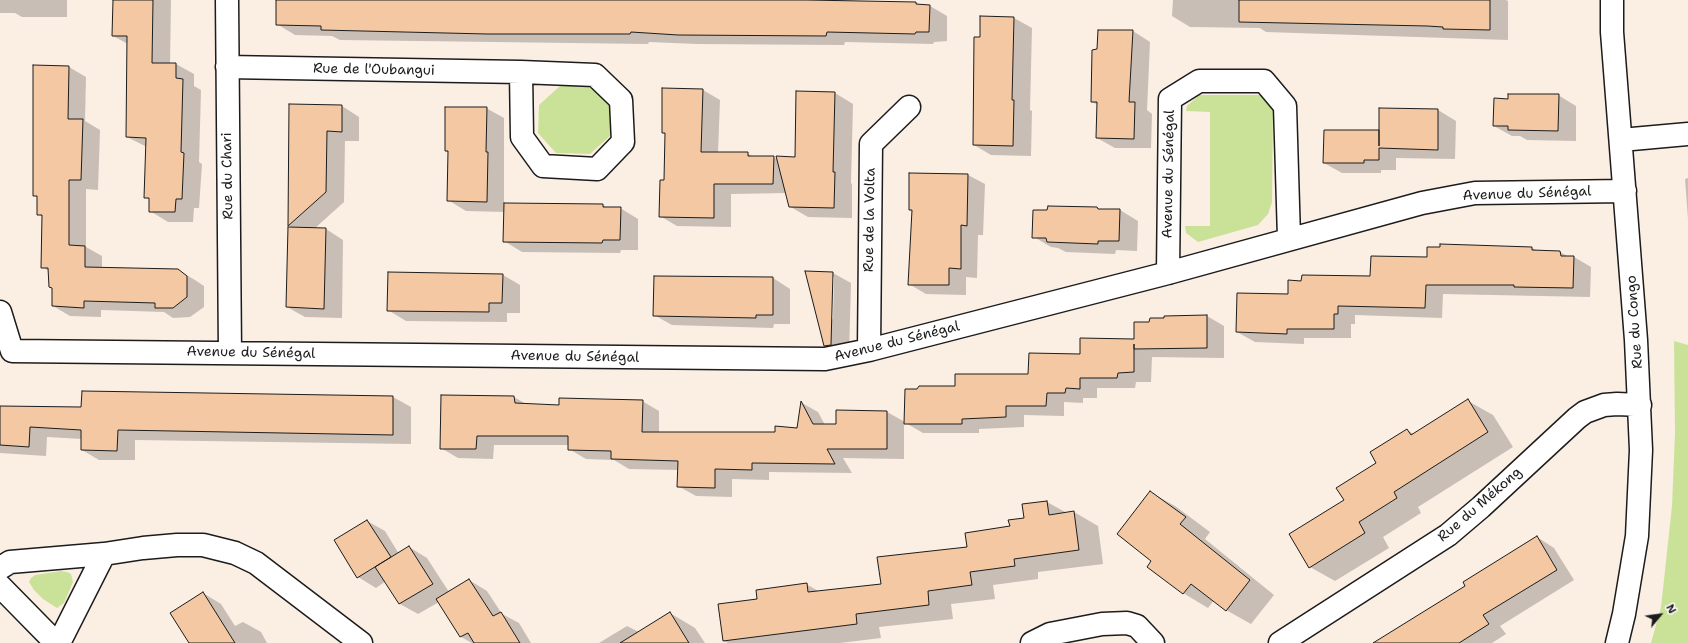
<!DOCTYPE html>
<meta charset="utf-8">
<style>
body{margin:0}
#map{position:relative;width:1688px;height:643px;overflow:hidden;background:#fbeee3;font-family:"Shantell Sans",sans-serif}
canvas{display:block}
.north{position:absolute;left:1640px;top:595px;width:40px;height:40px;-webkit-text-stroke:3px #fff;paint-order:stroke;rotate:61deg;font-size:11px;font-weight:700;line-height:16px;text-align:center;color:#1c1c1c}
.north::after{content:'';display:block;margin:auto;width:14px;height:18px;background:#1c1c1c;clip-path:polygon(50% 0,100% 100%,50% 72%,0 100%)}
</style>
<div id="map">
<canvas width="1688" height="643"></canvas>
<div class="north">N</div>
</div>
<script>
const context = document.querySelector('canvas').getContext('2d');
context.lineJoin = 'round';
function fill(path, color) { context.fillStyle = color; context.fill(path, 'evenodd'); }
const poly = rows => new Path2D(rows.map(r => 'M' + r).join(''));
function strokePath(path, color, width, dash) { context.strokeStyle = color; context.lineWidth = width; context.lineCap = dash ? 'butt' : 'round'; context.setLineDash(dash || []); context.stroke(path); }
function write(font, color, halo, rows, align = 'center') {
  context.font = font + ' "Shantell Sans",sans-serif'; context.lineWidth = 4; context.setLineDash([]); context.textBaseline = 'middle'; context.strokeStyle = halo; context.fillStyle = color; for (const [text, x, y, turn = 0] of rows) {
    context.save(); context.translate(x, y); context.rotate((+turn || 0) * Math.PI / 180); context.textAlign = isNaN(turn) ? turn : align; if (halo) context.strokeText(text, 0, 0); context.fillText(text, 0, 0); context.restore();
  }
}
const green = poly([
 [561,85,592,86,612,107,610,136,590,154,556,153,538,133,539,105],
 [1199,95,1261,95,1273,107,1272,202,1268,214,1258,225,1198,242,1186,233,1185,226,1210,226,1210,112,1186,111,1187,106],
 [1674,341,1688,345,1688,643,1651,643,1661,607,1672,506,1675,433],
 [61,571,67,572,71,574,73,582,64,603,57,608,43,599,34,590,29,582,31,578,35,575]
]);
const shadow = poly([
 [0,0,67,0,67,17,22,17,15,13,0,13],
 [114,0,171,0,170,64,176,64,194,74,194,86,201,90,199,162,202,164,199,208,194,208,193,222,168,222,150,211,150,200,145,197,147,147,127,137,128,44,113,36],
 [277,0,810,0,814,2,916,3,920,6,930,6,947,16,947,41,934,42,933,44,845,42,844,45,697,44,649,42,648,44,340,40,332,36,295,35,277,24],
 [1173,0,1506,0,1508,1,1508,40,1266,32,1260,28,1190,27,1172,16],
 [1014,18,1032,28,1030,110,1032,111,1031,156,991,155,974,145,981,38],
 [1133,31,1150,42,1147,110,1152,114,1151,148,1115,148,1097,138,1098,105,1092,102,1098,50],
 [69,67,86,77,85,121,100,130,98,190,86,189,86,247,102,256,102,269,178,270,195,280,204,286,204,307,190,317,173,318,164,312,101,310,101,317,70,316,53,306,53,289,50,287,49,271,42,267,43,217,38,214,38,198,34,195],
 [703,90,720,100,718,153,747,153,753,157,773,157,778,160,796,158,797,93,835,93,853,104,851,183,852,184,852,218,808,217,789,206,786,193,731,194,731,227,677,226,660,216,665,181,666,134,663,133],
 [1558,95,1576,106,1576,141,1527,140,1520,136,1512,136,1494,126,1509,100],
 [342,106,359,117,359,141,345,141,344,202,314,229,326,229,343,240,342,318,305,317,287,307,293,228,289,226,290,186],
 [486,108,504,118,504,204,603,205,608,208,620,208,638,219,638,250,621,250,620,253,522,252,504,241,505,212,466,211,448,200,449,153,446,151],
 [1380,109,1438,110,1456,121,1455,159,1396,158,1396,170,1381,170,1381,173,1342,173,1324,163,1380,132],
 [968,175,985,184,983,235,978,235,977,278,966,277,966,295,926,294,909,284,913,211,910,209],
 [1688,178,1688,219,1685,179],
 [1097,208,1102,210,1120,210,1138,221,1137,251,1116,250,1115,254,1066,252,1058,248,1051,247,1034,237],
 [1532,248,1538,251,1560,252,1569,257,1574,257,1591,267,1590,297,1443,294,1442,318,1355,315,1355,324,1351,324,1351,338,1304,338,1304,344,1255,342,1237,332,1289,295,1302,282,1371,277,1428,258],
 [806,272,833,273,851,283,849,355,842,356,824,346],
 [832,277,834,277,833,320,831,316],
 [503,275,520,285,520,313,507,313,507,322,406,321,388,310],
 [773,278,790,289,790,324,774,324,773,328,672,325,654,315],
 [1207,316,1224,326,1224,358,1152,357,1151,382,1136,382,1135,388,1097,388,1097,398,1083,398,1083,403,1064,402,1064,416,1024,415,1024,427,979,429,979,433,923,433,904,422,904,459,843,458,852,473,769,472,769,480,732,479,732,497,696,496,678,486,679,470,629,469,614,460,586,459,569,449,569,445,494,445,493,459,458,458,441,448,514,397,526,404,560,406,642,401,659,411,659,433,776,433,798,429,802,403,818,412,825,425,837,425,887,412,905,422,956,387,1029,375,1081,355,1135,340,1150,323],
 [83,392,393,397,411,407,411,444,135,440,135,460,99,460,82,450,82,439,47,437,46,456,0,453,0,407,82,408],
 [1468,401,1493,415,1513,447,1418,507,1421,513,1383,537,1389,548,1335,581,1310,567,1345,500,1407,430,1414,434],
 [1150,492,1175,506,1210,532,1205,539,1274,595,1251,624,1226,610,1214,600,1208,608,1183,593],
 [1047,502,1067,513,1074,512,1098,526,1103,564,1038,572,1038,579,993,585,995,599,951,604,953,619,879,627,881,638,840,643,728,643,724,641,758,600,806,584,820,592,882,584,968,547,1025,519,1023,505],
 [367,521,385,531,399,554,409,547,427,558,449,592,469,580,487,591,502,614,519,623,531,643,472,643,461,637,439,602,418,614,400,604,386,581,376,588,358,577],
 [1537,537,1554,548,1574,580,1500,626,1506,634,1492,643,1395,643,1467,587],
 [203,593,221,604,235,626,243,622,261,632,267,643,190,643],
 [670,613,695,628,705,643,599,643,627,626,639,632]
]);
const building = poly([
 [113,0,153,0,152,63,176,63,176,78,183,79,181,152,184,153,182,199,176,199,175,212,149,212,149,198,144,198,146,138,126,137,127,36,112,36,113,0],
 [276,0,807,0,916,2,916,4,930,5,929,32,916,32,915,34,827,32,826,36,678,35,631,32,630,34,487,34,321,30,321,26,276,25,276,0],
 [1239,0,1490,0,1490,30,1443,29,1443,27,1427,26,1239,22,1239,0],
 [980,16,1014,17,1012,100,1014,100,1013,146,973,145,974,37,980,37,980,16],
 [1098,30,1133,30,1129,102,1135,102,1134,139,1096,138,1097,102,1091,102,1092,50,1097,49,1098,30],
 [33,65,69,66,68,119,83,119,81,180,69,180,69,245,85,246,85,267,178,269,187,276,187,297,173,308,155,308,155,303,84,301,84,308,52,306,52,288,49,287,48,268,41,268,42,215,37,215,37,196,33,196,33,65],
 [662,88,703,89,701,152,748,152,748,156,774,156,773,184,714,184,714,218,659,217,660,180,664,180,665,133,662,133,662,88],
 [796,91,835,92,833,172,835,172,834,208,789,207,776,156,795,157,796,91],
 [1508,94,1559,94,1558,131,1508,130,1508,126,1493,126,1494,98,1508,99,1508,94],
 [289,104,342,105,342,132,327,131,326,192,288,226,289,104],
 [445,107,487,107,486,152,488,152,487,202,447,201,448,151,445,151,445,107],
 [1379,108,1438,109,1438,150,1379,148,1379,160,1364,160,1364,163,1323,163,1324,130,1379,130,1379,146,1379,108],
 [909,173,968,174,967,226,961,225,961,269,949,268,949,285,908,285,912,210,909,210,909,173],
 [504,203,603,204,603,207,621,207,620,240,603,240,602,243,503,242,504,203],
 [1048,206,1097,207,1098,209,1120,209,1119,241,1098,241,1098,244,1047,242,1046,238,1032,238,1033,210,1047,210,1048,206],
 [288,227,326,228,324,309,286,307,288,227],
 [1440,244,1532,247,1532,250,1560,251,1561,256,1574,256,1573,288,1514,287,1514,285,1426,285,1425,308,1338,306,1338,314,1334,314,1334,329,1287,329,1287,334,1236,332,1237,293,1288,294,1288,280,1301,281,1302,275,1370,276,1371,256,1427,257,1427,247,1440,247,1440,244],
 [805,271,833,272,831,345,824,346,805,271],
 [388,272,503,274,502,303,489,303,489,312,387,311,388,272],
 [654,276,773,277,773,315,756,315,756,318,653,316,654,276],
 [1207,315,1207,348,1134,349,1134,344,1134,372,1118,373,1117,378,1080,378,1080,389,1066,388,1065,393,1047,393,1046,406,1006,406,1006,417,962,419,962,424,904,424,905,389,917,389,919,386,955,386,955,374,1028,374,1029,353,1080,354,1080,338,1134,339,1134,322,1149,322,1150,318,1164,318,1164,316,1207,315],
 [82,391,393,396,393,435,118,430,117,451,81,450,81,430,30,427,29,447,0,445,0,406,81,407,82,391],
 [441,395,514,396,515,403,559,405,559,398,643,400,642,432,775,432,775,426,797,428,801,401,813,424,836,424,836,410,887,411,887,449,827,449,835,464,752,463,752,470,715,469,715,488,677,487,678,461,611,459,611,451,568,450,568,436,477,436,476,449,440,449,441,395],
 [1468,399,1488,432,1394,492,1397,498,1359,522,1365,533,1309,568,1289,534,1344,500,1336,488,1376,463,1370,452,1407,429,1411,435,1468,399],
 [1150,491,1186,517,1180,524,1250,580,1226,611,1191,584,1183,594,1147,567,1151,561,1117,534,1150,491],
 [1047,501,1049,515,1074,511,1079,550,1014,559,1015,566,970,572,972,585,928,591,929,605,856,614,857,624,723,641,718,604,757,599,756,590,807,583,808,592,881,584,877,557,967,547,965,533,1010,526,1008,520,1024,518,1022,504,1047,501],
 [367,520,391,557,357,578,334,540,367,520],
 [1537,536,1557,570,1483,615,1489,624,1459,643,1373,643,1465,586,1463,582,1537,536],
 [409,546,433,584,399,604,375,567,409,546],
 [469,579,493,616,501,612,520,643,474,643,468,633,460,637,436,599,469,579],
 [203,592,235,643,189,643,170,613,203,592],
 [670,612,689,643,620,643,670,612]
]);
const street = poly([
 [227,0,230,353],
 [1612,0,1612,32,1636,340,1641,450,1637,536,1624,614,1617,643],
 [227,67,521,72,595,75,621,100,623,142,597,169,543,166,522,137,521,72],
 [1621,140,1688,134],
 [1168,273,1170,99,1199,81,1264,81,1285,106,1289,238],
 [0,312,12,351,825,359,869,350,1168,273,1422,203,1475,193,1625,191],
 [869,350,871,144,909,107],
 [0,568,10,562,104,554,143,548,177,545,203,545,235,553,256,563,361,643],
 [59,643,104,554],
 [1032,643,1050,634,1102,624,1127,623,1137,626,1153,643],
 [1280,643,1448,535,1481,507,1577,418,1585,412,1604,405,1617,404,1640,405]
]);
const secondary = poly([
 [0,586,56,643]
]);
const streetNames = [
 ["Rue de l'Oubangui",374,70,1],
 ["Avenue du Sénégal",1169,174,-89],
 ["Rue du Chari",228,176,-91],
 ["Avenue du Sénégal",1527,194,-2],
 ["Rue de la Volta",870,220,-89],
 ["Rue du Congo",1635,322,-94],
 ["Avenue du Sénégal",897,342,-14],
 ["Avenue du Sénégal",251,353,1],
 ["Avenue du Sénégal",575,357,1],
 ["Rue du Mékong",1480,505,-41]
];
fill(green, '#cae298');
fill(shadow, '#0003');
fill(building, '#f3c8a2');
strokePath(building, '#1c1c1c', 1);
strokePath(street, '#1c1c1c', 25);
strokePath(secondary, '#1c1c1c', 25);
strokePath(street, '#fff', 22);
strokePath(secondary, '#fff', 22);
write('14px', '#1c1c1c', '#fff', streetNames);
</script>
